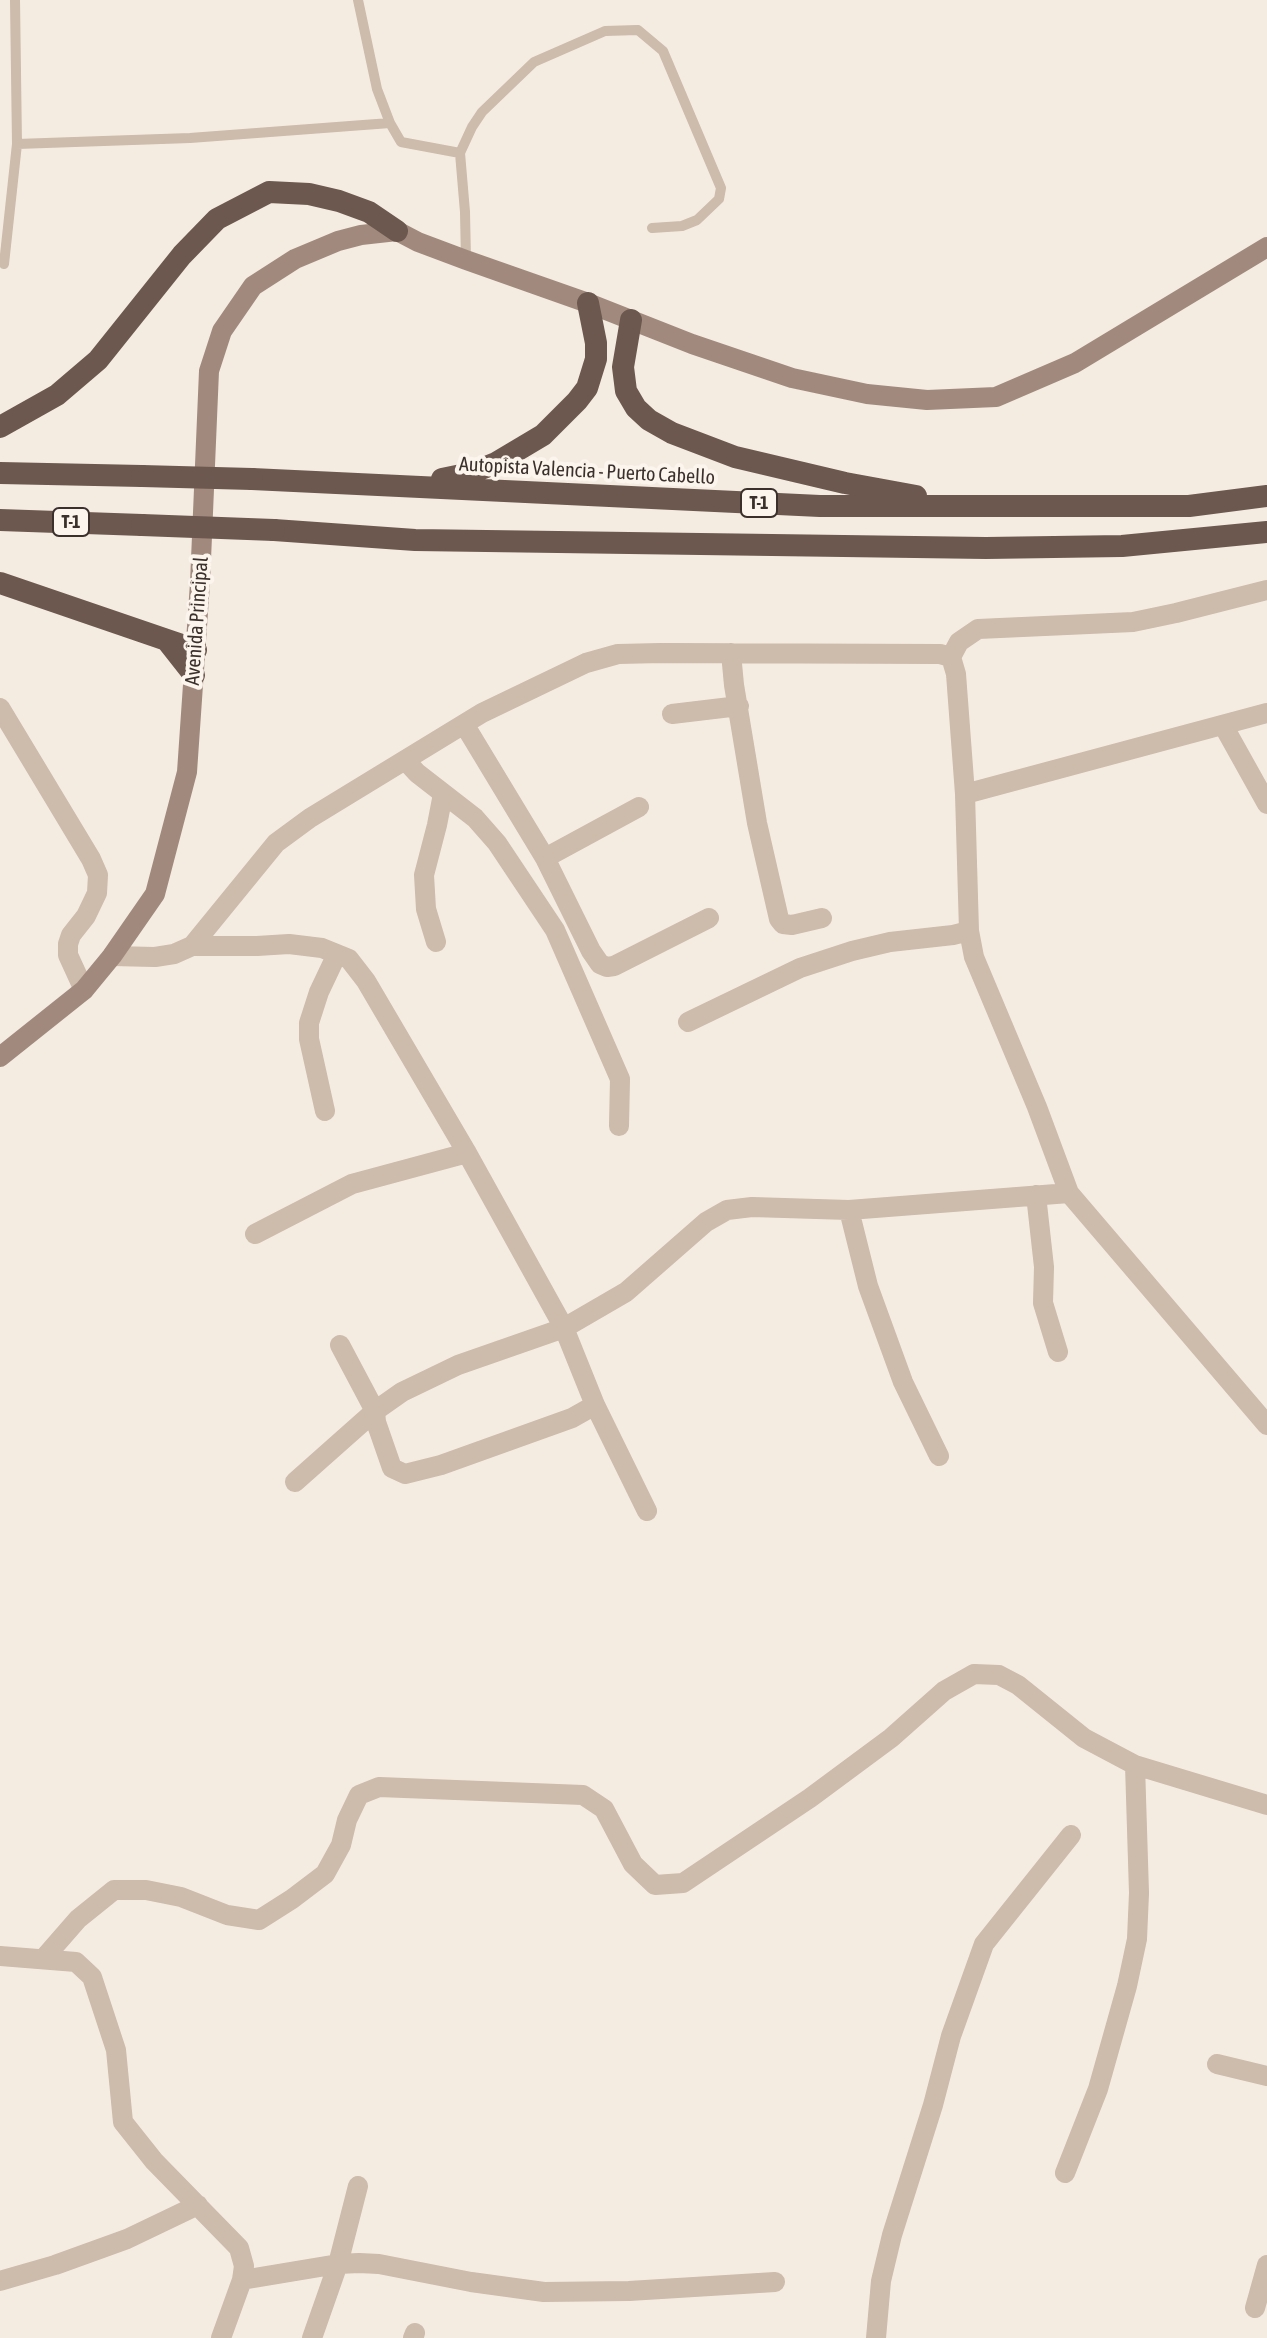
<!DOCTYPE html>
<style>
body{margin:0}
canvas{display:block;background:#f4ebe1}
</style>
<canvas width="1267" height="2338"></canvas>
<script>
const context = document.querySelector('canvas').getContext('2d');
context.lineJoin = 'round';
const poly = rows => new Path2D(rows.map(r => 'M' + r).join(''));
function strokePath(path, color, width, dash) { context.strokeStyle = color; context.lineWidth = width; context.lineCap = dash ? 'butt' : 'round'; context.setLineDash(dash || []); context.stroke(path); }
function write(font, color, halo, rows, align = 'center') {
  context.font = font + ' "Asap Condensed",sans-serif'; context.lineWidth = 8; context.setLineDash([]); context.textBaseline = 'middle'; context.strokeStyle = halo; context.fillStyle = color; for (const [text, x, y, turn = 0] of rows) {
    context.save(); context.translate(x, y); context.rotate((+turn || 0) * Math.PI / 180); context.textAlign = isNaN(turn) ? turn : align; if (halo) context.strokeText(text, 0, 0); context.fillText(text, 0, 0); context.restore();
  }
}
const service = poly([
 [358,0,377,89,390,123],
 [17,144,190,138,390,123,401,142,460,153],
 [466,260,465,212,460,153,472,127,482,112,534,62,605,31,638,30,663,51,721,188,719,199,697,220,682,226,652,228],
 [4,264,17,144,15,0]
]);
const minor = poly([
 [731,653,734,685,757,823,779,919,783,924,792,925,822,918],
 [951,657,959,642,978,629,1133,622,1176,613,1267,590],
 [0,708,91,859,98,875,97,893,86,916,71,935,68,944,68,955,84,990],
 [672,714,739,706],
 [464,724,545,858,591,951,600,964,607,967,614,966,709,918],
 [1223,725,1267,804],
 [406,761,417,773,475,818,497,843,555,930,620,1079,619,1126],
 [965,794,1267,713],
 [545,858,639,807],
 [436,942,426,909,424,875,437,825,443,794],
 [192,946,276,843,310,818,482,713,586,663,618,654,661,653,940,654,951,657,956,674,965,794,969,931,974,957,1037,1107,1069,1193,1267,1425],
 [112,956,155,957,174,954,192,946,257,946,289,944,322,948,349,959,366,981,467,1153,564,1328,595,1405,647,1511],
 [688,1022,800,968,852,951,890,942,953,935,969,931],
 [325,1111,309,1039,309,1023,319,992,337,954],
 [1036,1195,1044,1267,1043,1303,1058,1352],
 [849,1210,868,1286,903,1382,939,1456],
 [255,1234,352,1184,467,1153],
 [595,1405,572,1418,441,1465,405,1474,392,1468,376,1422,375,1411,402,1392,458,1365,564,1328,626,1292,706,1222,727,1210,752,1207,849,1210,1069,1193],
 [295,1482,375,1411,340,1345],
 [0,1956,76,1962,92,1977,116,2050,123,2122,154,2161,239,2248,244,2266,242,2280,221,2338],
 [44,1958,78,1919,114,1890,146,1890,181,1897,227,1915,259,1920,292,1899,325,1874,341,1845,347,1820,359,1795,379,1787,583,1795,604,1809,633,1864,655,1885,683,1883,810,1798,891,1738,944,1691,974,1674,999,1675,1018,1685,1084,1738,1135,1765,1267,1805],
 [1217,2064,1267,2076],
 [1065,2173,1098,2089,1127,1986,1137,1939,1139,1893,1135,1765],
 [242,2280,338,2264,359,2263,379,2264,471,2282,544,2292,629,2291,775,2282],
 [0,2281,55,2265,127,2239,198,2205],
 [1255,2308,1267,2265],
 [312,2338,338,2264,358,2186],
 [413,2338,415,2333],
 [876,2338,881,2281,892,2235,933,2105,951,2036,984,1944,1071,1835]
]);
const secondary = poly([
 [0,1057,84,990,112,956,155,894,187,772,200,583,209,371,222,331,253,286,295,259,338,241,361,235,397,231,418,242,466,260,588,303,692,344,792,378,867,394,927,400,996,397,1075,363,1267,247]
]);
const trunk = poly([
 [631,320,623,367,626,391,636,408,649,420,672,433,735,457,845,483,916,496],
 [0,427,57,395,98,360,182,255,217,219,269,192,309,194,339,201,369,212,397,231],
 [0,473,142,476],
 [252,479,820,506,1189,506,1267,496],
 [442,479,471,473,496,463,543,435,577,401,587,388,596,359,596,343,588,303],
 [0,520,142,525],
 [274,530,415,540,986,548,1122,546,1267,532],
 [0,583,196,650],
 [168,642,194,675]
]);
const trunkBridge = poly([
 [142,476,252,479],
 [142,525,274,530]
]);
const shields = [
 [759,503,36],
 [71,522,36]
];
const shieldNames = [
 ["T-1",759,503],
 ["T-1",71,522]
];
const streetNames = [
 ["Autopista Valencia - Puerto Cabello",587,471,3],
 ["Avenida Principal",197,621,-86]
];
strokePath(service, '#cdbbac', 10);
strokePath(minor, '#cdbbac', 20);
strokePath(secondary, '#a18a7d', 20);
strokePath(trunk, '#6c584f', 22);
strokePath(trunkBridge, '#6c584f', 22);
for (const [x, y, w] of shields) { const box = new Path2D(); box.roundRect(x - w / 2, y - 14, w, 28, 6); context.fillStyle = '#fbf5ee'; context.fill(box); strokePath(box, '#3b302b', 2); }
write('bold 18px', '#3b302b', null, shieldNames);
write('20px', '#3b302b', '#fbf5ee', streetNames);
</script>
